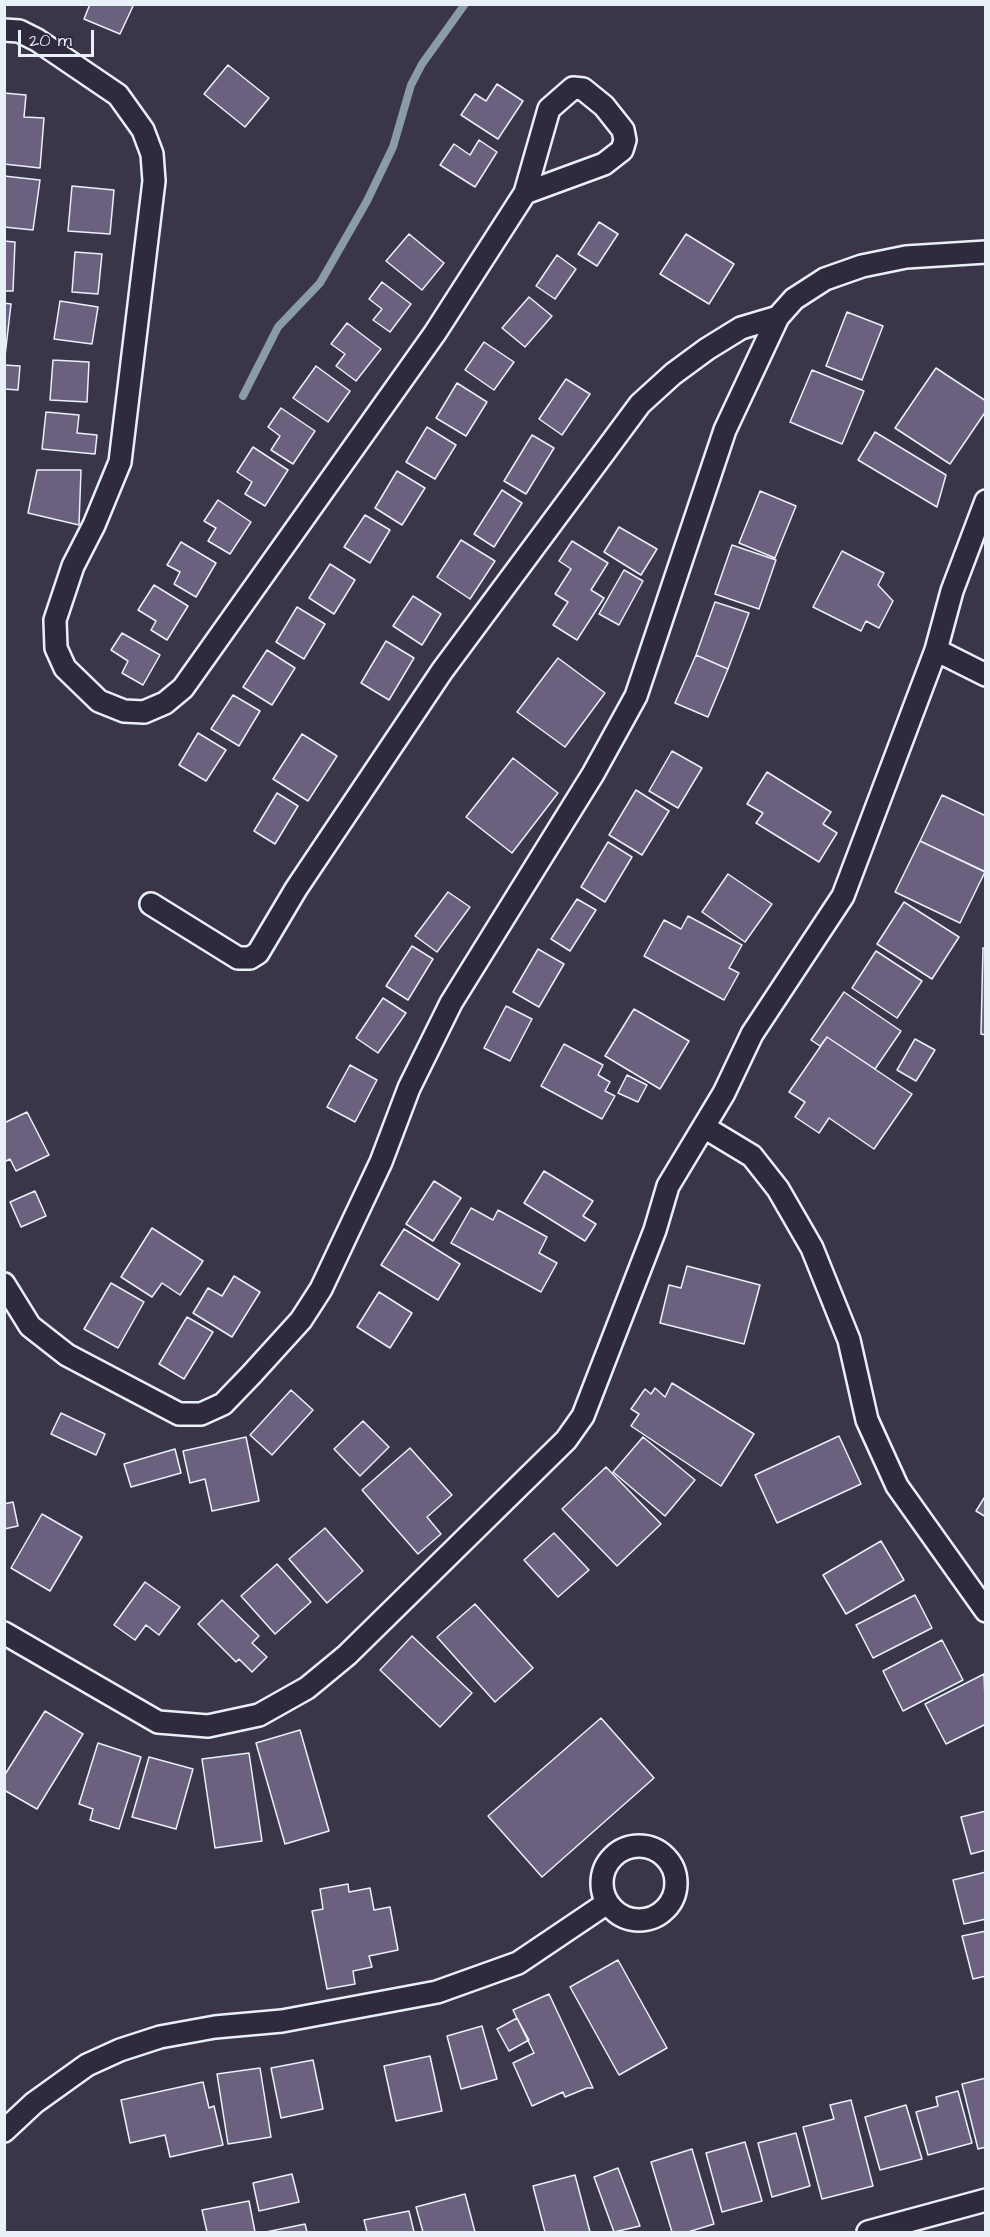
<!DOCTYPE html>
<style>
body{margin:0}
#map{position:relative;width:990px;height:2237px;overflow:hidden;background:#3b354a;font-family:"Architects Daughter",sans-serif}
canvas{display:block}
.frame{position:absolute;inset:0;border:6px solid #e8f1f8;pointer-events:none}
.scale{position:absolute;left:18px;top:30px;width:76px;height:27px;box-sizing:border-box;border:3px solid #e8f1f8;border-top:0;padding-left:8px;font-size:18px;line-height:21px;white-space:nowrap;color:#e8f1f8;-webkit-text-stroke:4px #2f2a3d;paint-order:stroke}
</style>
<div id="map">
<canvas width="990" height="2237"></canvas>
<div class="frame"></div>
<div class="scale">20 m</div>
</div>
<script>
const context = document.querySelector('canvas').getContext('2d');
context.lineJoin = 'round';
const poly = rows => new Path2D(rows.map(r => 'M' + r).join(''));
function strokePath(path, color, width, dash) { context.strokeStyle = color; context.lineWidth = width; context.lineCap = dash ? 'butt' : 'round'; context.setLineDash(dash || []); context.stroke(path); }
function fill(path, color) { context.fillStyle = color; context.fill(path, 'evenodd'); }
const stream = poly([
 [243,396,278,327,320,283,367,201,393,147,411,85,422,64,465,4]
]);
const building = poly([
 [90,4,134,4,120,34,84,19,90,4],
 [228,65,269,98,245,127,204,94,228,65],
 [497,84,523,101,498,139,461,115,475,94,486,101,497,84],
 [4,93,26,95,24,117,44,118,40,168,4,164,4,93],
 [479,140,497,152,475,187,440,165,454,144,470,155,479,140],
 [4,176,40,180,33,230,4,227,4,176],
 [72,186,114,190,110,234,68,231,72,186],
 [599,222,618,234,597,266,578,254,599,222],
 [409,234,444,263,422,290,386,261,409,234],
 [686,234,734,264,709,304,660,274,686,234],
 [4,241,15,242,13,291,4,291,4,241],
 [75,252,102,254,98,294,72,292,75,252],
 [557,255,576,269,555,299,536,286,557,255],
 [382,282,411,304,390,332,373,320,382,309,369,299,382,282],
 [529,297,552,316,525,347,502,328,529,297],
 [60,301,98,307,92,344,54,339,60,301],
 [4,303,11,304,5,356,4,356,4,303],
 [847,312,883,326,862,380,826,366,847,312],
 [347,323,381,349,356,381,336,366,345,354,331,344,347,323],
 [484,342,514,362,494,390,465,370,484,342],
 [53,360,89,362,87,402,50,400,53,360],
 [4,365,20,366,18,390,4,389,4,365],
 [316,366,350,391,328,422,293,398,316,366],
 [936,368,986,401,986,411,950,464,895,428,936,368],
 [812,370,864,391,842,444,790,422,812,370],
 [566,379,590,394,562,435,539,419,566,379],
 [457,383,487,402,466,436,436,418,457,383],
 [281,408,315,431,293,464,271,450,280,436,268,427,281,408],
 [46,412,79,415,77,433,97,435,95,454,42,449,46,412],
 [427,427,456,445,435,479,406,462,427,427],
 [875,432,946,475,937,507,858,460,875,432],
 [532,435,554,448,526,494,504,481,532,435],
 [253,447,288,470,265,506,245,494,252,482,237,472,253,447],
 [37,470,81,470,79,525,28,513,37,470],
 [397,471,425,488,402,525,375,508,397,471],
 [502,490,522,503,494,547,474,534,502,490],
 [760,491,796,506,775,558,739,543,760,491],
 [218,500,251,522,230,554,208,541,216,528,204,521,218,500],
 [365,515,390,530,370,563,344,547,365,515],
 [619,527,657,549,641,575,604,552,619,527],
 [461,540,495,561,470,599,437,577,461,540],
 [572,541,608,563,591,590,604,598,577,640,553,625,568,602,555,594,571,569,559,561,572,541],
 [181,542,216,563,196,597,174,584,180,572,167,565,181,542],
 [732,545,776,560,759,609,715,594,732,545],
 [842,551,884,573,878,585,893,601,879,628,866,621,861,631,813,607,842,551],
 [330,564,355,580,334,614,309,598,330,564],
 [624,570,643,581,619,625,599,614,624,570],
 [154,585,188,606,167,640,151,630,156,621,138,610,154,585],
 [413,596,441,614,422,645,393,626,413,596],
 [715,602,749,613,728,669,696,655,715,602],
 [297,607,325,624,304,659,276,642,297,607],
 [122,633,160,655,143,685,122,673,128,661,111,650,122,633],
 [386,641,414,658,389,700,361,683,386,641],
 [267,650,295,668,272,705,243,687,267,650],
 [696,655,728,669,708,717,675,703,696,655],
 [558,658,605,693,565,747,517,712,558,658],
 [233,695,260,711,239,746,211,729,233,695],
 [198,733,226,750,206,781,179,765,198,733],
 [302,734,337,756,308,801,273,779,302,734],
 [672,751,702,768,678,808,649,791,672,751],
 [513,758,558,793,512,853,466,817,513,758],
 [767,772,831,812,823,824,837,833,819,862,756,823,763,813,747,804,767,772],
 [636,790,669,811,642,855,609,835,636,790],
 [277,793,298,806,275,844,254,831,277,793],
 [942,795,986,816,986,872,920,841,942,795],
 [920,841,985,872,960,923,895,892,920,841],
 [608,842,632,857,605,902,581,887,608,842],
 [728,874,772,904,745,942,702,912,728,874],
 [448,892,470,907,437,952,415,936,448,892],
 [577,899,596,910,570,951,551,939,577,899],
 [904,902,959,937,932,979,877,944,904,902],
 [688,916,742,945,729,968,739,973,724,1000,644,956,664,920,681,929,688,916],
 [412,946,433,959,408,1000,386,986,412,946],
 [983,948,986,948,986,1035,981,1034,983,948],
 [538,949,564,964,539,1007,513,992,538,949],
 [876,951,922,981,897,1018,852,988,876,951],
 [844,992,901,1031,875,1069,827,1037,820,1046,811,1040,844,992],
 [383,998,406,1013,378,1053,356,1038,383,998],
 [506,1006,532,1019,510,1061,484,1048,506,1006],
 [634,1009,689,1041,660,1089,605,1056,634,1009],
 [827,1037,912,1094,874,1149,829,1118,819,1133,795,1117,805,1102,789,1092,827,1037],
 [915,1039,935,1050,916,1081,897,1070,915,1039],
 [564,1044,603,1065,598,1075,610,1082,605,1091,615,1096,602,1119,541,1086,564,1044],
 [350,1065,377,1080,355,1122,327,1107,350,1065],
 [627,1075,647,1085,638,1102,618,1093,627,1075],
 [27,1112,49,1155,16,1171,10,1159,4,1162,4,1123,27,1112],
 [544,1171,593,1201,583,1216,596,1224,585,1241,524,1203,544,1171],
 [434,1181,461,1198,433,1241,406,1224,434,1181],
 [35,1191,46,1216,21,1227,10,1202,35,1191],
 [471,1208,493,1220,498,1210,547,1237,539,1253,557,1263,541,1292,451,1243,471,1208],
 [152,1228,203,1261,180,1295,162,1283,152,1297,121,1277,152,1228],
 [404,1229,460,1264,438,1300,381,1265,404,1229],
 [687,1266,760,1285,744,1344,660,1323,669,1285,681,1288,687,1266],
 [234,1276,260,1292,232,1337,193,1313,208,1288,222,1296,234,1276],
 [111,1283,144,1302,118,1348,84,1329,111,1283],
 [379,1292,412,1313,390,1348,357,1327,379,1292],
 [187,1317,213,1332,184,1379,159,1364,187,1317],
 [672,1383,754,1434,721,1486,631,1426,639,1414,631,1409,645,1389,651,1394,655,1388,665,1397,672,1383],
 [291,1390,313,1410,272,1455,250,1435,291,1390],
 [61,1413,105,1434,96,1455,51,1434,61,1413],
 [363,1421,389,1447,360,1476,334,1449,363,1421],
 [839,1436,861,1484,777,1523,755,1475,839,1436],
 [246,1437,259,1501,212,1511,205,1479,190,1483,183,1451,246,1437],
 [643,1437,695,1480,665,1516,613,1472,643,1437],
 [410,1448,452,1495,427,1517,441,1534,418,1554,362,1490,410,1448],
 [175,1449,181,1473,131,1487,124,1464,175,1449],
 [606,1467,661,1524,617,1566,562,1509,606,1467],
 [986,1495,986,1517,976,1511,986,1495],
 [13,1502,18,1526,4,1529,4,1504,13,1502],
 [42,1514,82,1537,50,1591,11,1568,42,1514],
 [325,1528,363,1571,327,1603,289,1559,325,1528],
 [554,1533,589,1570,558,1597,524,1560,554,1533],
 [881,1541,904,1580,846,1614,823,1575,881,1541],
 [277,1564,311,1602,275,1634,241,1596,277,1564],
 [145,1582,180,1607,159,1635,146,1625,135,1640,114,1625,145,1582],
 [915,1595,932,1628,873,1658,856,1625,915,1595],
 [222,1600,259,1636,252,1643,267,1657,252,1672,239,1659,236,1662,198,1624,222,1600],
 [475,1604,533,1668,495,1702,437,1637,475,1604],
 [412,1636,472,1693,440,1727,380,1670,412,1636],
 [942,1640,963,1680,903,1711,883,1671,942,1640],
 [984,1674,986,1724,946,1744,925,1704,984,1674],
 [45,1711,83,1734,37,1809,4,1790,4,1776,45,1711],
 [601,1718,654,1778,542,1877,488,1816,601,1718],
 [300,1730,329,1831,285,1844,256,1743,300,1730],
 [98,1743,141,1757,119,1829,90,1820,93,1809,79,1804,98,1743],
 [249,1753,262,1841,215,1848,202,1759,249,1753],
 [149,1757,193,1769,176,1829,132,1817,149,1757],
 [986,1811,986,1850,971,1854,961,1817,986,1811],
 [986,1872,986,1919,964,1924,953,1880,986,1872],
 [348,1884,349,1892,370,1888,374,1910,390,1907,398,1950,369,1956,372,1967,353,1971,355,1984,327,1989,312,1911,323,1909,320,1889,348,1884],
 [986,1931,986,1976,973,1979,962,1936,986,1931],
 [618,1960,667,2048,619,2075,570,1987,618,1960],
 [549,1994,593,2088,587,2088,565,2097,563,2092,532,2106,513,2063,534,2053,513,2010,549,1994],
 [517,2018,529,2040,509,2051,497,2029,517,2018],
 [482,2026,497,2079,461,2089,447,2036,482,2026],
 [430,2056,442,2111,396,2121,384,2066,430,2056],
 [313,2060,323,2109,281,2118,271,2068,313,2060],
 [260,2068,271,2137,228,2144,217,2074,260,2068],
 [986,2078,986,2147,978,2149,962,2084,986,2078],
 [203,2082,209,2108,214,2106,223,2145,170,2157,165,2135,130,2143,121,2100,203,2082],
 [958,2091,972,2143,928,2155,916,2112,938,2106,936,2097,958,2091],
 [851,2100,873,2186,822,2199,803,2127,834,2119,830,2105,851,2100],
 [906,2105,922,2159,880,2170,865,2117,906,2105],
 [796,2133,810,2186,772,2197,758,2143,796,2133],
 [745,2142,762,2201,722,2212,706,2153,745,2142],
 [692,2149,714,2224,688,2232,672,2232,651,2162,692,2149],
 [618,2168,640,2226,614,2232,594,2177,618,2168],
 [292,2174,299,2202,259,2211,253,2183,292,2174],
 [575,2175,590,2232,545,2232,533,2186,575,2175],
 [465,2194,475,2232,423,2232,416,2207,465,2194],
 [249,2201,255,2232,207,2232,202,2210,249,2201],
 [409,2211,414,2232,367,2232,364,2220,409,2211],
 [305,2224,307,2232,266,2232,305,2224]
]);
const street = poly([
 [4,30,19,31,37,40,118,95,143,130,152,154,154,181,120,462,94,525,73,566,55,620,56,648,65,668,99,701,124,711,144,712,165,703,183,688,435,333,525,193,549,109,573,88,583,89,604,106,623,130,625,140,622,150,604,164,525,193],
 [936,650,986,675],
 [151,904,238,958,250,958,258,953,296,889,442,671,640,404,673,374,707,349,741,328,778,317],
 [704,1127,752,1156,778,1189,812,1248,849,1340,867,1420,897,1486,986,1611],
 [4,1284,30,1326,67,1355,179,1414,201,1414,223,1404,251,1375,301,1320,321,1289,381,1162,409,1088,451,1003,593,774,636,696,725,430,778,317,794,299,825,279,862,266,906,257,986,252],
 [4,1633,158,1722,208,1726,259,1715,307,1688,347,1655,566,1440,583,1416,655,1230,668,1186,724,1093,752,1034,843,896,936,650,952,591,986,501],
 '602 1883a37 37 0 1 1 74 0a37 37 0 1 1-74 0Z',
 [4,2131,34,2103,87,2065,120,2050,160,2037,215,2027,282,2021,437,1992,518,1963,607,1903],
 [868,2232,986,2200]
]);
strokePath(stream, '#8a9ca8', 8);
fill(building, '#6b617e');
strokePath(building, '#e8f1f8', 1.5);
strokePath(street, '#e8f1f8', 26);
strokePath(street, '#2f2a3d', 21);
</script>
